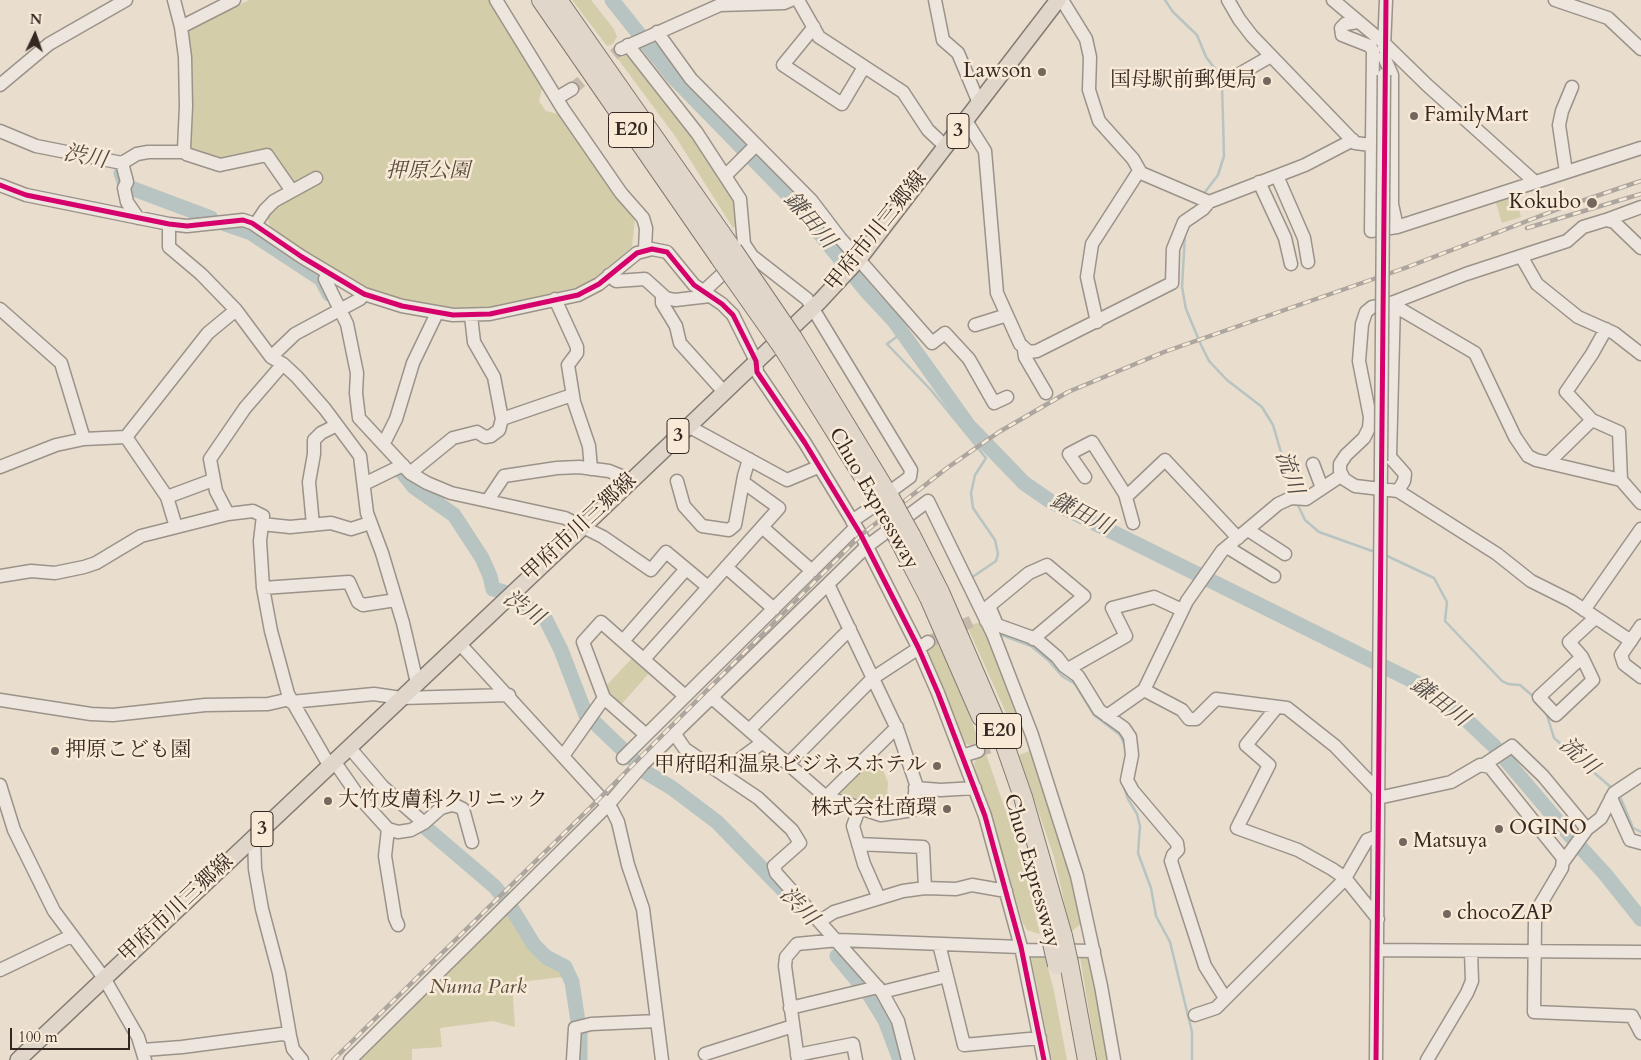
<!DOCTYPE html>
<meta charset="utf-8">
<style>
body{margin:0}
#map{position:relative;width:1641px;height:1060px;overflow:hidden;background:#e9ddcd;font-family:Cardo,serif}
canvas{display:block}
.north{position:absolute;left:10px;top:10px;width:50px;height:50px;-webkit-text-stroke:4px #f8ead7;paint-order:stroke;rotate:3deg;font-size:14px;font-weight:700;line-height:20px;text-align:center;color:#352721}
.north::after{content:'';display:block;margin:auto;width:18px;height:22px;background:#352721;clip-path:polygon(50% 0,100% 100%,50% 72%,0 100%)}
.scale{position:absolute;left:10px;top:1028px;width:120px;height:22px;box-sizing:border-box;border:2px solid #352721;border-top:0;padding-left:6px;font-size:15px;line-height:18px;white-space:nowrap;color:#352721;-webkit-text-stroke:4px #f8ead7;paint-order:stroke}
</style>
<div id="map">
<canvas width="1641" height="1060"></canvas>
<div class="north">N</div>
<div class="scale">100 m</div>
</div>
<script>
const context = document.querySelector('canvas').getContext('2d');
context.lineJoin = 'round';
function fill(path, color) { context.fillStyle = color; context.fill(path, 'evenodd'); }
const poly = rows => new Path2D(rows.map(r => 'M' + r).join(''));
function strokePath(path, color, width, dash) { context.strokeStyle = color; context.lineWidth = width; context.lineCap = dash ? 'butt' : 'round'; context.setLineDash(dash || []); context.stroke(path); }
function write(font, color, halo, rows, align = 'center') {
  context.font = font + ' Cardo,"Noto Serif JP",serif'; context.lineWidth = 5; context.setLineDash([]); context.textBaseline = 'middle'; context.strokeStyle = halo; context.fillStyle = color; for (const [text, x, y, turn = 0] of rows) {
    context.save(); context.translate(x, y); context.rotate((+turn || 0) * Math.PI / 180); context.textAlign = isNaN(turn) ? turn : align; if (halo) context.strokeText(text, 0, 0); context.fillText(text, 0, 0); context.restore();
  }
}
const green = poly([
 [249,0,491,0,543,84,539,101,546,111,561,115,599,171,635,220,632,247,586,285,490,308,464,310,415,304,378,293,358,285,272,233,266,214,272,205,298,193,269,153,229,163,191,152,188,147,187,34,190,29],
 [572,0,591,0,614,29,617,37,613,44,607,46],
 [630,53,681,115,734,198,738,224,733,228,675,136,618,59],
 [1515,193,1521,217,1502,223,1495,200],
 [976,623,985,625,1020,716,1015,733,968,628],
 [942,642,979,741,972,746,964,743,928,651,931,646],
 [634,656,651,671,619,707,606,686],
 [1034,749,1084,921,1071,932,1054,857,1019,755],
 [875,753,888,782,886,811,831,796],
 [986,754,1022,858,1040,934,1027,930,1023,923,998,839,977,778,974,764,977,757],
 [507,912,527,946,544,961,559,971,562,977,512,983,515,1027,493,1021,440,1028,442,1047,412,1049,412,1060,358,1060],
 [1045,956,1054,991,1067,1060,1052,1060,1031,957],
 [1090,956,1109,1060,1097,1060,1080,957]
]);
const stream = poly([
 [1165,0,1173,12,1197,35,1206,57,1216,70,1222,84,1224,156,1218,175,1202,196],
 [1185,234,1182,287,1186,309,1201,345,1209,361,1227,380,1262,407,1273,425,1293,493],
 [902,333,887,344,930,389,986,458,975,475,971,493,973,508,995,540,998,554,996,561,971,578],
 [1297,503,1305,520,1319,532,1375,552],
 [1385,555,1434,578,1447,602,1445,621,1502,681,1508,684,1520,685,1534,697],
 [999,634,1031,646,1048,660,1062,676,1075,684,1094,715,1120,735,1125,746],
 [1546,712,1554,738,1613,789],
 [1122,781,1128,799,1137,814,1140,826,1138,853,1151,888,1156,916,1170,942,1192,1032,1192,1060],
 [1619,794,1633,828,1641,832]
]);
const river = poly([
 [612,0,674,78,791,198,867,292,894,321,969,426,1024,483,1050,501,1425,687,1456,710,1494,746,1572,838,1605,874,1641,919],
 [121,173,124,182,131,188,211,218],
 [225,224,251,233,321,279,329,294],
 [402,472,414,487,454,515,482,558,490,576,493,589,504,592,545,618,561,650,586,715],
 [594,722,647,773,672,788,717,822,786,893],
 [426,828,494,886,509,904,534,945,546,957,565,967,572,982,580,1035,580,1060],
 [837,956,860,984],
 [870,996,885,1020,900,1060]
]);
const minorTunnel = poly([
 [572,89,621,49],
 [928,642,974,620],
 [978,751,1019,738]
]);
const minor = poly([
 [174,0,181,27,185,57,186,106,184,149,186,154,220,165,267,155,292,191],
 [496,0,563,109,621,193,643,218,646,228,645,250],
 [798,0,819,37,903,92,928,130,946,147],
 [935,0,943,40,958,53,979,103],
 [1062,0,1086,39,1090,57,1089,90,1099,121,1133,159,1141,173,1209,202,1305,165,1353,140],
 [1228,0,1239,19,1252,36,1355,143,1371,145],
 [1333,0,1384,43,1427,85,1535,182],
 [1555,0,1608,18,1641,49],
 [1358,22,1345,24,1341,28,1342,35,1370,46,1373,51,1371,231,1397,227,1641,148],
 [181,27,234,0],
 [814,27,783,65,842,104,864,67],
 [657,32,691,79,811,200,840,238,932,343,945,333,969,359,994,403,1007,397],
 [628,45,697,133,740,199,744,244,752,256,807,299,911,470,910,477,895,488],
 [1384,48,1386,0],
 [621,49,720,5,784,3,791,0],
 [1384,57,1392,75,1392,204,1397,227],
 [1236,76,1271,56],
 [0,85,49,44,126,0],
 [557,98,572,89],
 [966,121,985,151,997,293,1020,344,1029,352,1037,351,1172,283,1173,249,1184,222,1203,209,1209,202],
 [0,131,36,146,122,163,127,182,124,188,127,202,138,218],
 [122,163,137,154,148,152,185,152],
 [1566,172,1559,125,1562,111,1572,87],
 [725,176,755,146],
 [1277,176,1304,238,1308,262],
 [1259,182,1285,238,1291,264],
 [0,185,26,195,169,224,187,226,243,220,252,223,302,257,364,294,402,306,453,315,490,314,578,295,599,284,637,253,652,249,667,252,694,285,722,304,733,315,756,361,757,372,805,443,861,535,918,647,938,693,985,816,1021,947,1044,1060],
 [1606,220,1641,207],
 [169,224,169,247,201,274,236,310,271,357,283,364,297,377,325,409,360,456,367,513,382,553,403,623,417,683],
 [255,225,265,210,274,201,316,178],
 [1521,256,1537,284,1578,317,1614,333,1641,354],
 [328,273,325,279,347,324,357,373,356,393,359,418,410,473,427,483,451,493,565,518,603,537,651,570,666,552,708,587],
 [609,275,616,281,645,279,666,298,675,300,710,296],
 [704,291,733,264],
 [662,295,662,303,676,326,680,343,724,392],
 [555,299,577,347,577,353,568,365,574,402,589,446,591,469],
 [1394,302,1400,309,1475,353,1515,437,1528,456,1536,460,1621,480,1641,503],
 [1394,302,1390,457,1405,474,1404,481,1398,491],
 [0,309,61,363,84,439,126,437,208,333,236,310],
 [1097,322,1087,277,1092,244,1139,171],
 [975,325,1007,315],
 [1606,329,1592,354,1566,392,1592,420,1619,432,1621,480],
 [1024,350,1025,357,1046,393],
 [271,357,295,334,360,299,364,294],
 [283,364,245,408,210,459,216,491,228,514,253,511,263,516,260,541,263,588,271,631,288,694,329,765],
 [502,419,572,395],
 [688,426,787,480,818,467],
 [126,437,167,497,176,527],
 [384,443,396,419,413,363,437,313],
 [1548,463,1592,420],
 [1313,464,1322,488],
 [0,467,56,445,84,439],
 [410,473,453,438,477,432,485,437,491,436,499,430,502,419,494,377,474,342,471,316],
 [1085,477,1069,454,1092,442,1125,494,1133,523],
 [677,481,684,506,702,526,729,530,735,525,744,476,749,459],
 [364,484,403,465],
 [167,497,213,480],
 [1126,497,1165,460,1238,538],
 [488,500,504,476,557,468,579,467,609,471,631,480],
 [852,521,874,506],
 [262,524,290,527,331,523,351,529,370,523],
 [313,525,309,482,314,454,314,440,321,433,337,425],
 [762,527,812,571],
 [1248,530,1285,554],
 [1227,547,1274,576],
 [726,567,774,609],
 [0,576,31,571,55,573,84,567,96,563,141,536,228,514],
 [263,588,349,582,358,602,363,605,396,600],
 [1584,610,1641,529],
 [986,621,1036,639,1057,657,1064,666,1078,676,1099,710,1124,728,1130,737,1132,755,1127,780,1133,791,1177,843,1178,850,1173,855,1171,861,1205,966,1225,998],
 [997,625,989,606,1029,573,1047,565,1084,596,1033,639],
 [1641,626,1621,655,1624,664,1641,677],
 [623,641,686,569],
 [1631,641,1571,601,1531,581,1497,554,1398,491,1355,486,1344,479,1340,471,1340,464,1346,455,1364,438,1369,428,1370,417,1359,361,1362,324,1366,312,1372,307,1394,302,1466,274,1567,241,1583,227,1606,220,1614,222,1641,248],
 [459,643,612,810,618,822,628,865,643,909,662,1060],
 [1582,657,1539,697,1556,715,1593,680,1582,657,1569,642,1595,618],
 [644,659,779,508,743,482],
 [1068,669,1126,636,1112,608,1154,597,1182,610],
 [1144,690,1182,710,1189,719,1196,719,1216,699,1287,708,1335,746,1378,791],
 [711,697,826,797,881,815,913,810,916,784,898,731,828,584],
 [0,700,91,714,113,715,205,705,268,704,290,699],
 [291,702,374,694,401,698,509,695],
 [1277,707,1246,745,1269,765,1237,828,1298,850,1332,869,1345,878,1378,919],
 [1107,716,1144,690,1187,601,1222,551,1278,504,1291,498,1306,499,1342,475],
 [749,730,850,629],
 [674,733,685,749,758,798,792,830,800,843,774,866,776,873,882,992,898,1021,908,1060],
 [645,734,604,698,583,642,601,622,685,696],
 [349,747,383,787,424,823],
 [563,756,604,698],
 [962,756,978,751],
 [623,758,856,527],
 [334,761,359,797,388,829,385,856,395,918,398,925],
 [788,764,873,678,928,642],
 [1485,764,1512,746,1543,776,1587,829],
 [721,773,763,742],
 [0,785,14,830,54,911,104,978,138,1037,145,1060],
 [915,788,941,790,975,788],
 [826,797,897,727],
 [1378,798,1451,782,1480,765,1490,767,1563,858,1562,868,1540,905,1535,921,1534,1012,1632,1016,1641,1033],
 [1611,798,1630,840,1641,843],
 [859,809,853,826,864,864,879,898],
 [388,829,398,832,411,830,424,823,441,808,451,805,457,806,463,809,472,842],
 [254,836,255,869,262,909,279,973,290,1036],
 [858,844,923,847,925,888],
 [1563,862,1587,829,1601,818,1614,793,1641,775],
 [820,921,834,912,903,891,925,888,956,889,972,885,1006,891],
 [939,944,964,1045,1040,1038],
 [1022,950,1094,951],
 [1377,950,1641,952],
 [0,970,71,936],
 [882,992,947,976],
 [790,1008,878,987],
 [1195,1015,1216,1008,1344,880,1367,840,1378,836],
 [143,1050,182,1047,282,1034,290,1036,293,1049,302,1060],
 [705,1054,793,1026],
 [797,1055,853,1044,856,1060],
 [350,1060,608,805,643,764,866,547,928,501,993,634,1032,735,1077,876,1101,986,1114,1060],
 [573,1060,575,1028,591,1024,657,1021],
 [798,1060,785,966,786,957,797,944,838,940,1021,947],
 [1376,1060,1381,461],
 [1427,1060,1467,993,1472,981,1471,951]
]);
const major = poly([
 [18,1060,583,527,820,301,859,259,1058,0]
]);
const highway = poly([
 [541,0,721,260],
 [558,0,733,250],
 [793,338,891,499],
 [783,348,882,507],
 [911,535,940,592,1000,731,1023,797,1063,936],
 [900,542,929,598,981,717],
 [1069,963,1087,1060]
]);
const rail = poly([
 [1527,228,1641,194],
 [333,1060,601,797,861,535,947,468,999,432,1068,392,1164,352,1405,268,1561,208,1641,181]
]);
const minorBridge = poly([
 [1381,461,1384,75]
]);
const highwayBridge = poly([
 [733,250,793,338],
 [721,260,783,348],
 [891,499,911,535],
 [882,507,900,542],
 [1063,936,1069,963],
 [1051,939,1057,965]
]);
const cycleway = poly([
 [0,185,26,195,169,224,187,226,243,220,252,223,302,257,364,294,402,306,453,315,490,314,578,295,599,284,637,253,652,249,667,252,694,285,722,304,733,315,756,361,757,372,805,443,861,535,918,647,938,693,985,816,1021,947,1044,1060],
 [1376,1060,1386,0]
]);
const markers = [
 [1042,72,5,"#74675d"],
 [1267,81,5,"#74675d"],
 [1414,116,5,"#74675d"],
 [1592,203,6,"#74675d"],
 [55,751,5,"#74675d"],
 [937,766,5,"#74675d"],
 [328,801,5,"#74675d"],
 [947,809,5,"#74675d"],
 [1499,829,5,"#74675d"],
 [1403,842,5,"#74675d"],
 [1447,914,5,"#74675d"]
];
const shields = [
 [631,130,45],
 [958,131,22],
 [678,436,22],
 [999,731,45],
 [262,829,22]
];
const shieldNames = [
 ["E20",631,130],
 ["3",958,131],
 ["3",678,436],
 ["E20",999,731],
 ["3",262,829]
];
const poiNames = [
 ["Lawson",1032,72,"right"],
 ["国母駅前郵便局",1257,81,"right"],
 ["FamilyMart",1424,116],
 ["Kokubo",1581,203,"right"],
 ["押原こども園",65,751],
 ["甲府昭和温泉ビジネスホテル",927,766,"right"],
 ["大竹皮膚科クリニック",338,801],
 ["株式会社商環",937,809,"right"],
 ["OGINO",1509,829],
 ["Matsuya",1413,842],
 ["chocoZAP",1457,914]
];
const parkNames = [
 ["押原公園",428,172],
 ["Numa Park",478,988]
];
const streetNames = [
 ["甲府市川三郷線",877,232,-51],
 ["Chuo Expressway",873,499,60],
 ["甲府市川三郷線",580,528,-43],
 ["Chuo Expressway",1031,871,74],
 ["甲府市川三郷線",177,909,-43]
];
const waterNames = [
 ["渋川",85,158,11],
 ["鎌田川",809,221,49],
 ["流川",1288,473,71],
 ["鎌田川",1081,515,27],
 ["渋川",523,609,35],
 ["鎌田川",1439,703,37],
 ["流川",1578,757,42],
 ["渋川",798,907,46]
];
fill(green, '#d4cdaa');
strokePath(stream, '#b7c4c2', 2.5);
strokePath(river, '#b7c4c2', 15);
strokePath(minorTunnel, '#c5b9ab', 12, [12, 6]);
strokePath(minor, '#9b9389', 15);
strokePath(major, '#827b72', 18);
strokePath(highway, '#827b72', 20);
strokePath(minor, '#ece6df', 12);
strokePath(major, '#e0d6ca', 15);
strokePath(highway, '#e0d6ca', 18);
strokePath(rail, '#aca69f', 4.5);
strokePath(rail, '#f8ead7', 2.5, [8]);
strokePath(minorBridge, '#9b9389', 15, []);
strokePath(highwayBridge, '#827b72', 20, []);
strokePath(minorBridge, '#ece6df', 12);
strokePath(highwayBridge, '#e0d6ca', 18);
strokePath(cycleway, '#d6006c', 5);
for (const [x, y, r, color] of markers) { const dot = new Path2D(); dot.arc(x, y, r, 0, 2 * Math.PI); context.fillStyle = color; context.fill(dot); strokePath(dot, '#f8ead7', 2); }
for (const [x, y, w] of shields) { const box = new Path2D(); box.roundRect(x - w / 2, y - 17.5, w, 35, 4); context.fillStyle = '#f8ead7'; context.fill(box); strokePath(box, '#352721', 1); }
write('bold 20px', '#352721', null, shieldNames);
write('21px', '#352721', '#f8ead7', poiNames, 'left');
write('italic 21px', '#584d3c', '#f8ead7', parkNames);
write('21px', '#352721', '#f8ead7', streetNames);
write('italic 22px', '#504c48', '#f8ead7', waterNames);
</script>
